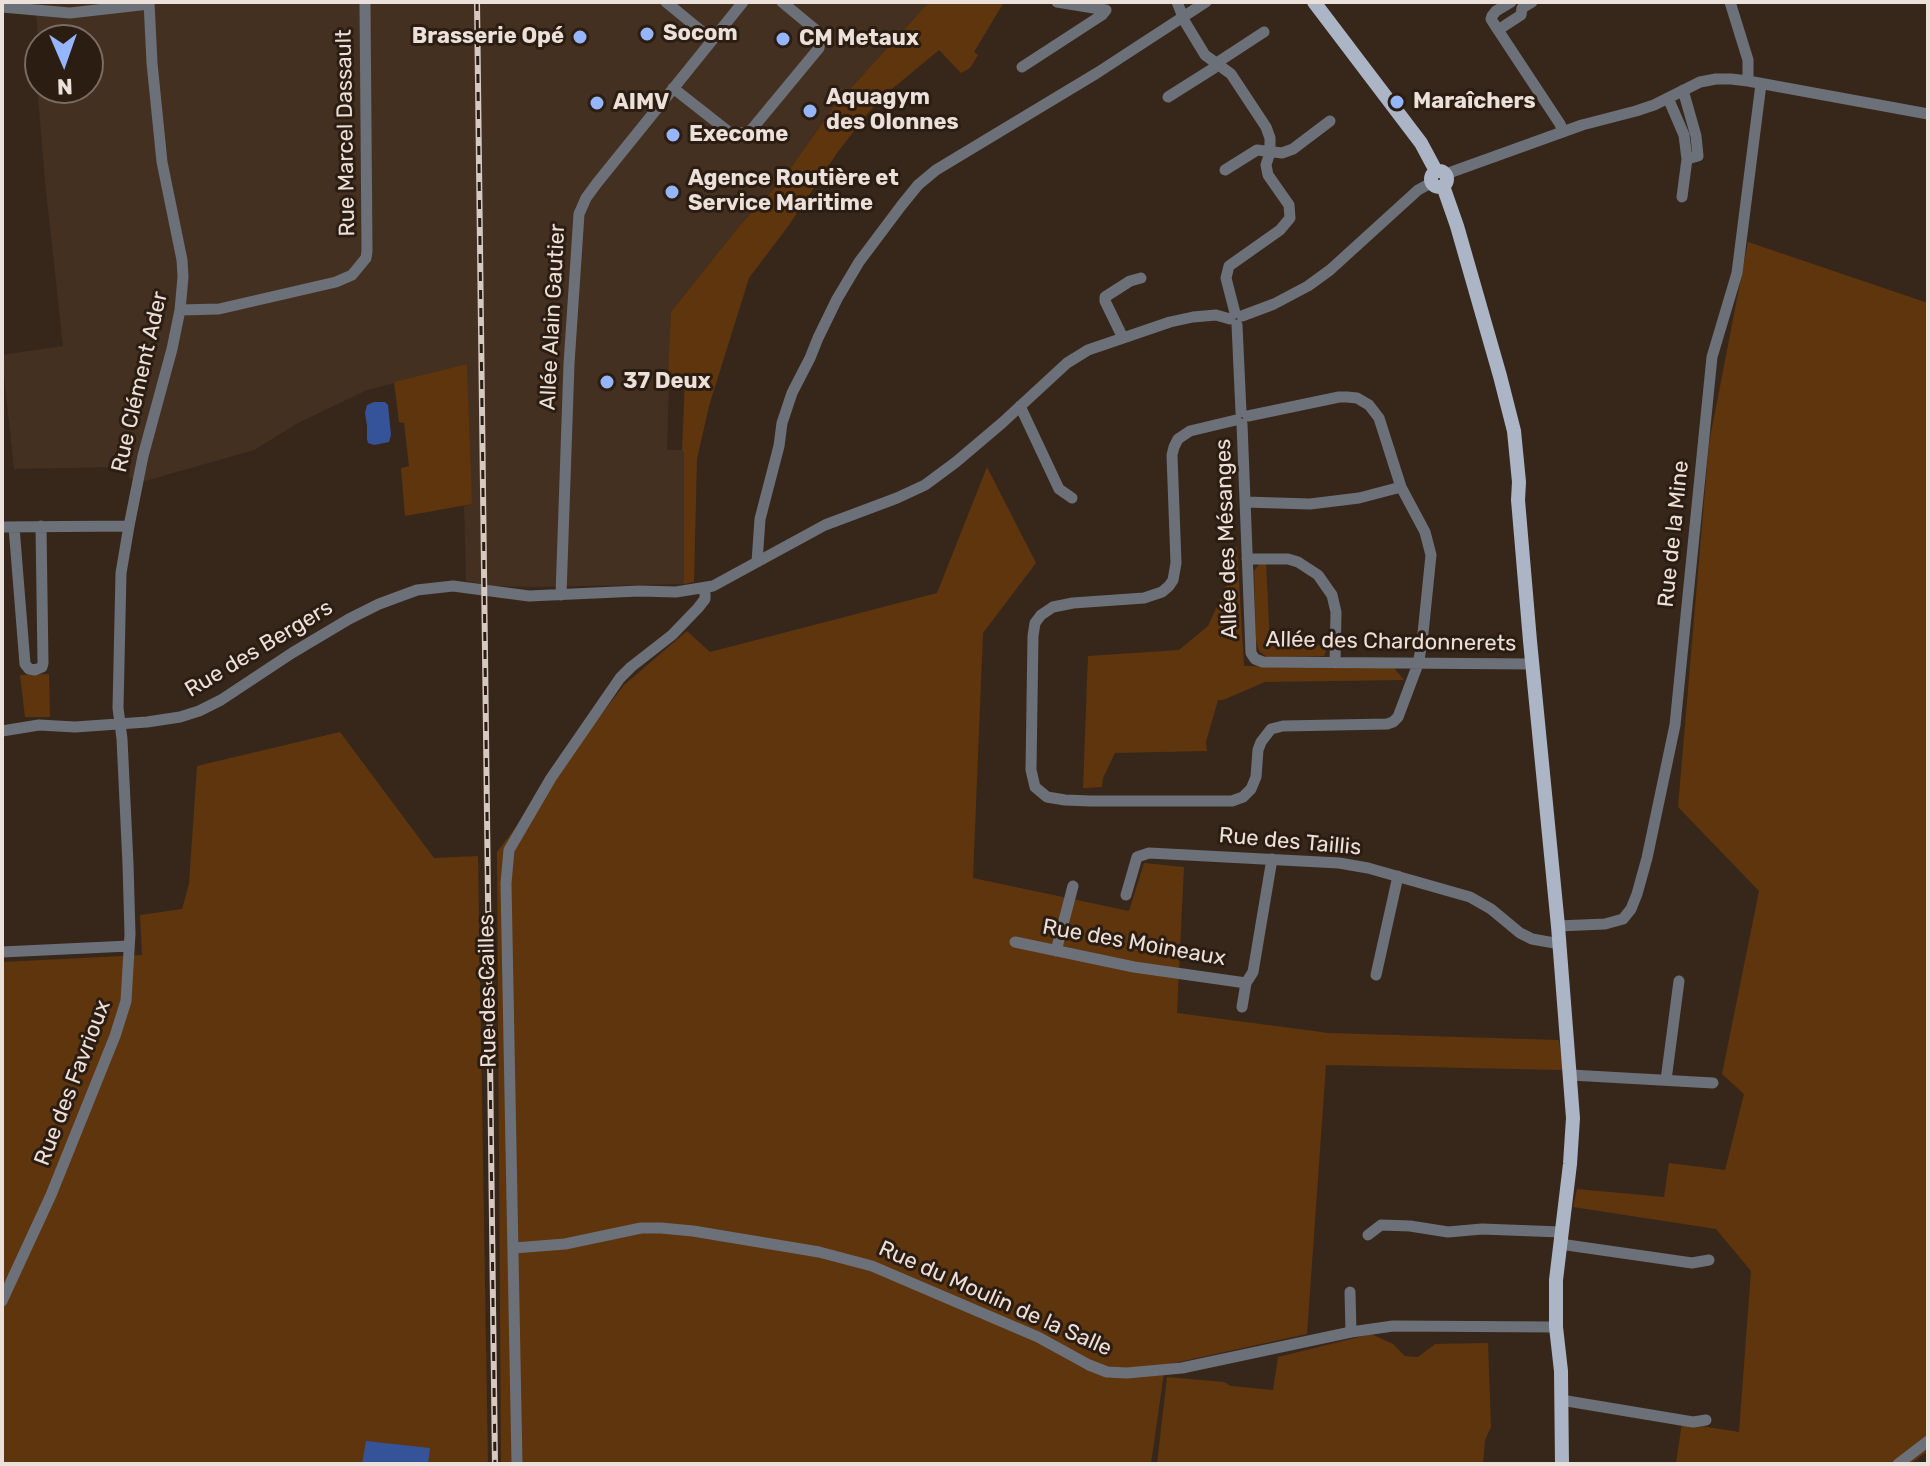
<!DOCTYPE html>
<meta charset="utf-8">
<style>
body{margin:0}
#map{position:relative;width:1930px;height:1466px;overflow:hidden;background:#37271b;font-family:Rubik,sans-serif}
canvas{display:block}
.frame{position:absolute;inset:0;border:4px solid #ece1da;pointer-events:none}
.north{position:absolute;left:24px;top:24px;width:80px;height:80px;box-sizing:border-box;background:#2c1d12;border:2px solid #796b62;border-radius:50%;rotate:178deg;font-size:22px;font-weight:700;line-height:32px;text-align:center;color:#ece1da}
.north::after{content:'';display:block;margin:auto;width:28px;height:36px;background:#95b6fd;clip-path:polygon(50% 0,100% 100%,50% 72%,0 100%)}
</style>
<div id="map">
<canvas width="1930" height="1466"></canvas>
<div class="frame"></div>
<div class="north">N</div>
</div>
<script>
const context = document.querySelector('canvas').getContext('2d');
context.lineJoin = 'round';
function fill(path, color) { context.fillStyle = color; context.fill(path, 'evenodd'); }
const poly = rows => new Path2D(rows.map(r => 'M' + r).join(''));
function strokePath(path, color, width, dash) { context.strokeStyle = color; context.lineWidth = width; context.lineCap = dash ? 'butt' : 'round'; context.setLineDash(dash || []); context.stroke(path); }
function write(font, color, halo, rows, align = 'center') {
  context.font = font + ' Rubik,sans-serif'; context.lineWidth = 6; context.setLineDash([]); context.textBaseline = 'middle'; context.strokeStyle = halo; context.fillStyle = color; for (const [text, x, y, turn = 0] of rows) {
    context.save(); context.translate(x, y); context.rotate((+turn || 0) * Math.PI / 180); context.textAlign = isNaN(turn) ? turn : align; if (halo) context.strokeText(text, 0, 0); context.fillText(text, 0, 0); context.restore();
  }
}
const built = poly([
 [18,2,929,2,833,108,783,179,740,225,671,312,667,450,682,450,684,453,684,584,533,587,491,586,466,581,464,506,471,504,467,364,367,390,298,423,254,450,145,481,129,478,131,459,120,467,14,469,2,355,63,346,45,181,36,74,40,73,40,88,88,88,88,40,55,40,54,33,38,35,35,4]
]);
const green = poly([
 [929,2,1004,2,974,52,978,55,970,68,961,73,939,50,886,94,868,113,837,153,789,225,749,278,709,406,697,459,694,582,684,584,684,453,682,450,685,381,668,373,671,312,740,225,783,179,833,108],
 [1748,242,1928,303,1928,1451,1910,1464,1676,1463,1682,1423,1739,1432,1751,1271,1716,1229,1573,1207,1577,1189,1664,1197,1669,1163,1725,1170,1744,1094,1722,1074,1759,891,1678,807,1709,443],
 [467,364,472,504,405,516,401,468,409,466,404,423,399,422,394,382],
 [987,467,1036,563,983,633,973,878,1129,911,1144,863,1184,867,1177,1013,1329,1033,1559,1040,1563,1070,1326,1065,1307,1334,1165,1365,1151,1464,501,1464,497,852,624,685,687,631,710,652,937,593],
 [1226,547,1237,547,1244,666,1394,668,1404,680,1265,682,1223,700,1218,700,1206,742,1207,751,1115,753,1103,778,1102,787,1083,788,1088,656,1179,650,1208,626,1227,584],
 [1266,562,1270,645,1329,645,1324,656,1267,657,1259,651,1256,640,1254,571,1260,563],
 [49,674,50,717,25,717,20,675],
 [340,732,434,858,478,856,488,1464,2,1464,2,962,142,955,140,915,182,909,189,884,197,766],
 [1371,1334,1393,1344,1405,1356,1418,1357,1435,1344,1488,1343,1491,1427,1485,1440,1483,1464,1157,1464,1167,1377,1224,1382,1231,1386,1273,1390,1278,1357]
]);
const water = poly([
 [374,402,385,402,388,405,391,435,389,442,374,445,368,443,367,439,367,426,365,413,367,405],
 [366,1441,430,1448,428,1464,362,1464]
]);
const minor = poly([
 [666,2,711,39],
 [1057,2,1106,10],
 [1177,2,1185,22,1205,55,1231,74,1266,127,1270,138,1270,152,1266,165,1268,175,1289,205,1290,218,1280,230,1229,266,1226,278,1235,313],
 [1532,2,1522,8,1521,15,1498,30,1560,124,1563,132],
 [1730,2,1748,60,1748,81],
 [2,7,70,13,149,4],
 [1498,30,1491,19,1492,16,1496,11,1511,2],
 [1022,67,1102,15,1106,10],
 [673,88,729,132,746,133,752,129,819,48,821,37,817,31,782,2],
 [1683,90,1696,136,1698,156,1687,159],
 [1168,97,1214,68,1215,64,1264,32],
 [1668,98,1684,135,1687,159,1682,197],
 [1225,170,1257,150,1282,153,1293,149,1330,121],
 [1446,174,1582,125,1636,111,1654,105,1700,82,1716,79,1731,79,1748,81,1928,114],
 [180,310,219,309,336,282,352,275,366,258,367,251,365,2],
 [1242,316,1274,304,1308,286,1330,270,1418,190,1431,183],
 [1237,325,1241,412],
 [1123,338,1105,301,1105,297,1130,281,1141,278],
 [1020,406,1059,489,1072,498],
 [1236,420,1190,431,1178,439,1174,447,1172,455,1176,563,1173,580,1169,586,1162,592,1144,598,1073,603,1053,607,1041,615,1035,623,1033,636,1031,770,1035,787,1047,797,1065,800,1091,801,1232,801,1243,797,1251,789,1256,777,1258,750,1261,742,1271,729,1283,726,1387,724,1393,722,1398,717,1418,664,1422,643,1431,555,1425,532,1401,487,1379,418,1369,405,1357,398,1347,397,1339,397,1248,416],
 [1242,424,1251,653,1255,659,1263,662,1533,664],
 [1245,502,1310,504,1359,498,1401,487],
 [2,527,129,526],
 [14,527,25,664,29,669,35,670,42,667,43,663,41,526],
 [1247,559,1288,559,1298,562,1318,575,1332,595,1336,612,1335,663],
 [757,562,760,519,779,446,782,423,792,393,810,358,818,338,837,299,859,262,901,206,918,185,936,170,1097,73,1206,2],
 [561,595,569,364,579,214,586,198,597,183,743,2],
 [2,731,39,725,75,727,147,722,180,717,199,711,221,700,292,653,349,619,379,604,417,590,453,586,529,596,639,591,676,592,713,586,825,525,897,498,925,485,956,462,1002,423,1067,363,1088,350,1170,322,1193,317,1216,315,1230,319],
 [1126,895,1137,857,1149,853,1339,863,1368,868,1470,897,1491,909,1520,933,1532,939,1560,944],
 [1558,926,1605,924,1623,919,1631,909,1637,894,1647,858,1675,725,1712,357,1737,273,1761,84],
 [1015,942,1134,967,1246,983],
 [1056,951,1073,886],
 [2,952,129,946],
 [1376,975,1398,876],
 [1242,1007,1246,983,1253,972,1272,859],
 [1571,1075,1713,1083],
 [1666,1080,1679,981],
 [1368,1235,1381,1225,1410,1226,1448,1232,1482,1229,1561,1232],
 [1560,1244,1692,1263,1709,1260],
 [514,1248,565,1244,641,1228,661,1228,693,1231,819,1252,872,1266,1038,1337,1089,1365,1107,1372,1127,1373,1182,1368,1351,1332,1393,1326,1556,1327],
 [1350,1292,1351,1332],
 [2,1301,51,1195,115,1036,126,1001,130,934,128,864,122,739,118,708,121,573,129,526,143,456,172,349,180,310,183,277,182,260,162,162,152,63,149,2],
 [1561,1400,1693,1422,1706,1420],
 [517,1464,506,883,509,850,551,778,620,678,631,667,672,635,698,608,705,599,705,588],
 [1898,1464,1928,1441]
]);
const major = poly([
 [1314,2,1421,143,1436,171],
 '1431 179a8 8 0 1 1 16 0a8 8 0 1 1-16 0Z',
 [1443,186,1457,226,1500,376,1514,431,1519,482,1518,500,1530,641,1558,926,1573,1118,1570,1164,1556,1280,1556,1327,1561,1371,1562,1464]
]);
const rail = poly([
 [477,2,495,1464]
]);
const markers = [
 [647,34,8,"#95b6fd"],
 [580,37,8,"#95b6fd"],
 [783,39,8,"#95b6fd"],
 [1397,102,8,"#95b6fd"],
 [597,103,8,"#95b6fd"],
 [810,111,8,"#95b6fd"],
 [673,135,8,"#95b6fd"],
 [672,192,8,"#95b6fd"],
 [607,382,8,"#95b6fd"]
];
const poiNames = [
 ["Socom",663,34],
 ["Brasserie Opé",564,37,"right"],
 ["CM Metaux",799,39],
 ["Aquagym",826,98],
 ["des Olonnes",826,123],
 ["Maraîchers",1413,102],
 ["AIMV",613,103],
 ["Execome",689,135],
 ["Agence Routière et",688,179],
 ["Service Maritime",688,204],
 ["37 Deux",623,382]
];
const streetNames = [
 ["Rue Marcel Dassault",346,133,-91],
 ["Allée Alain Gautier",553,317,-87],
 ["Rue Clément Ader",140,382,-77],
 ["Rue de la Mine",1674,534,-84],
 ["Allée des Mésanges",1227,539,-92],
 ["Allée des Chardonnerets",1391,642,1],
 ["Rue des Bergers",259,649,-31],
 ["Rue des Taillis",1290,842,5],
 ["Rue des Moineaux",1134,943,10],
 ["Rue des Cailles",488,991,-91],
 ["Rue des Favrioux",73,1083,-69],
 ["Rue du Moulin de la Salle",995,1299,24]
];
fill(built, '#443020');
fill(green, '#5f350d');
fill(water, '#355399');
strokePath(minor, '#6c7078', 11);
strokePath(major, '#acb5c6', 14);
strokePath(rail, '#d5c9c2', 6);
strokePath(rail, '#2c1d12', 3, [9]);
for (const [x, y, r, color] of markers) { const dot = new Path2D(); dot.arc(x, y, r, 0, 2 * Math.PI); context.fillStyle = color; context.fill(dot); strokePath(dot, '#2c1d12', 3); }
write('bold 22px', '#ece1da', '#2c1d12', poiNames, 'left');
write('22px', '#ece1da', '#2c1d12', streetNames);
</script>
